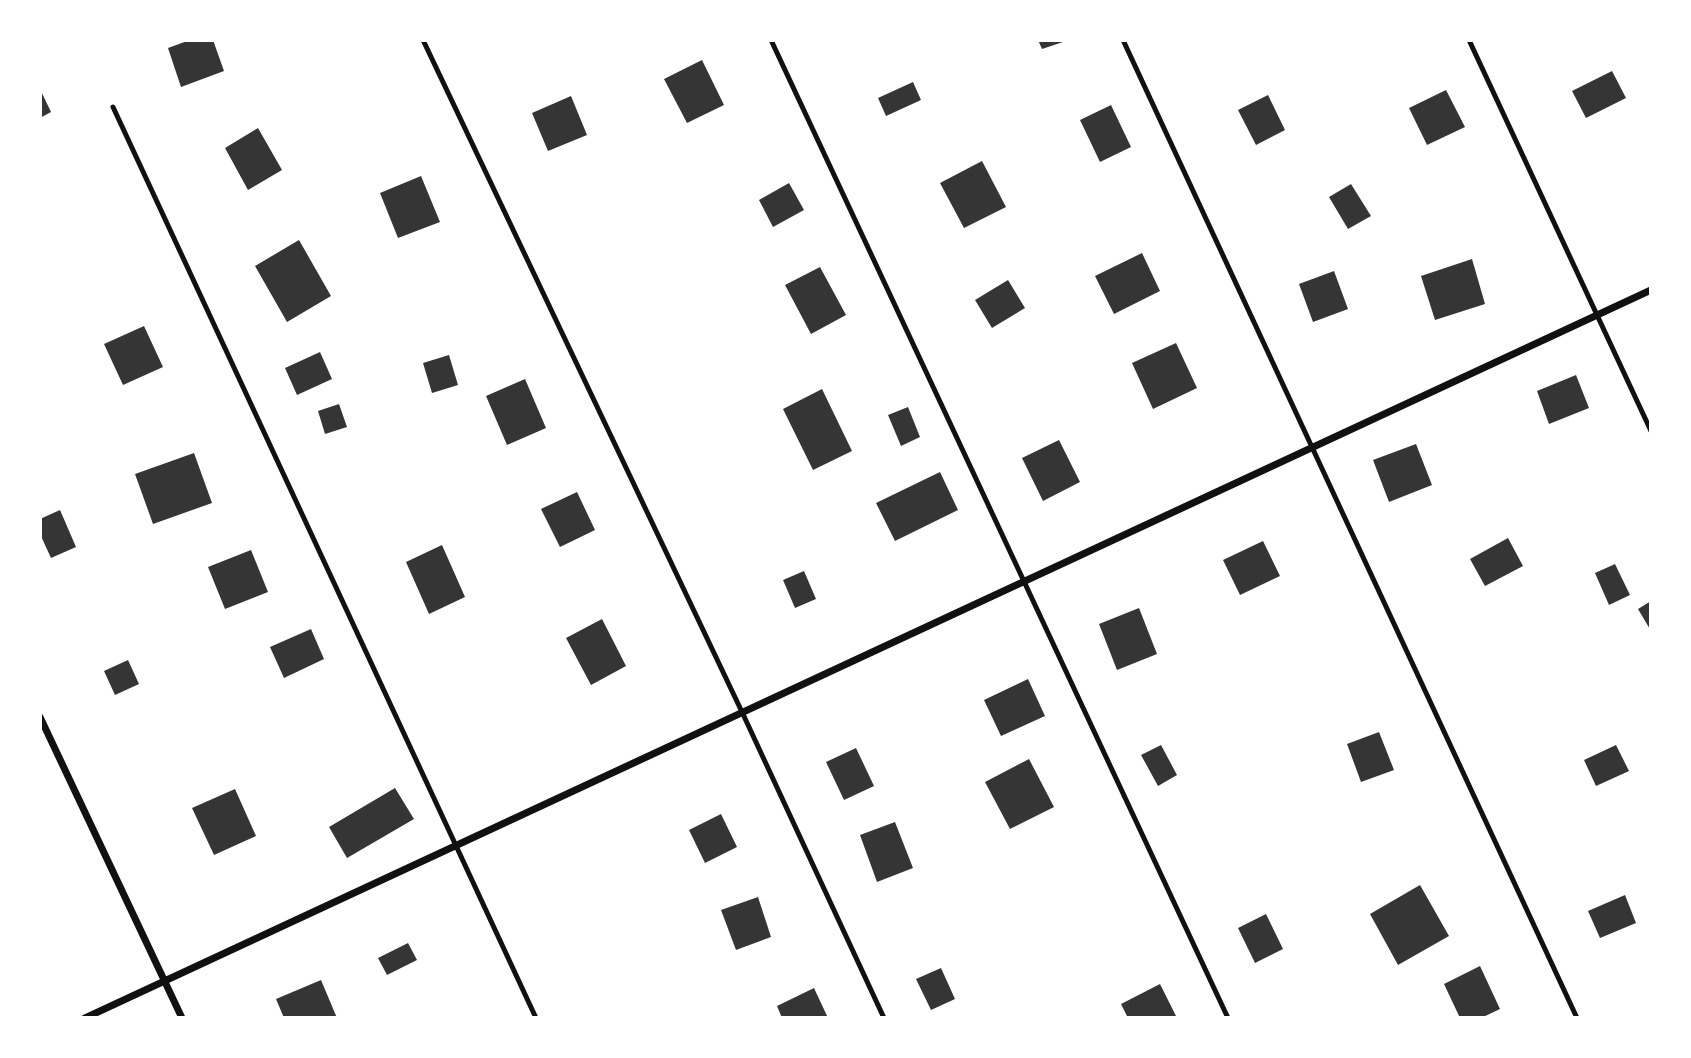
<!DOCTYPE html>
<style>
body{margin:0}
#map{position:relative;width:1691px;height:1058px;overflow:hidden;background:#fff;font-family:Spectral,serif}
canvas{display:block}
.frame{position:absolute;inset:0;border:42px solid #fff;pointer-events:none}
</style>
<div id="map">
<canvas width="1691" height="1058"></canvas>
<div class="frame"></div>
</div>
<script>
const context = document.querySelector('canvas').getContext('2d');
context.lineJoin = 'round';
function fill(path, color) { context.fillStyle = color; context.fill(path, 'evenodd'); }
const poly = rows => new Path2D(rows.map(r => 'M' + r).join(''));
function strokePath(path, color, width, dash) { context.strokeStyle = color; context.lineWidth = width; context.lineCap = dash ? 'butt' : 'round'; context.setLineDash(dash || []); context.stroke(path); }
const building = poly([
 [190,40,213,40,224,71,181,87,168,48],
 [1038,40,1066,40,1066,41,1042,49],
 [702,60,724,105,687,123,664,79],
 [1612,71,1626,98,1586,118,1572,91],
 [913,82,921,100,886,116,878,98],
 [40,89,51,112,40,118],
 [1446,90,1465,127,1427,145,1409,108],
 [1268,95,1285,130,1256,145,1238,110],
 [571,96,587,135,548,151,532,113],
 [1111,105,1131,147,1100,162,1080,120],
 [258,128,282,170,248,190,225,148],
 [982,161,1006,207,964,228,940,183],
 [421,176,440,222,398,238,380,193],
 [789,183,804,210,773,227,759,200],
 [1351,184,1371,216,1348,229,1329,197],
 [299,240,331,296,287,322,255,266],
 [1142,253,1160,291,1114,314,1095,276],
 [1472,259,1485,304,1435,320,1421,276],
 [820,267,846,315,811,334,785,285],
 [1334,271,1348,309,1313,322,1299,284],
 [1008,280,1025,308,992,328,975,300],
 [144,326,163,367,123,385,104,344],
 [1176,343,1197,388,1153,409,1132,363],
 [320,352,332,379,297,395,285,368],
 [449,355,458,385,432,393,423,363],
 [1576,375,1589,408,1549,424,1537,391],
 [525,379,546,428,507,445,486,396],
 [822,389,852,451,813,470,783,409],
 [339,404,347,427,325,434,318,411],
 [908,407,920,437,901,446,888,415],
 [1059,440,1080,482,1043,501,1022,458],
 [1416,444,1432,485,1389,502,1373,460],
 [194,453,212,503,153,524,135,474],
 [940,472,958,510,895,541,876,503],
 [577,492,595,530,560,547,541,509],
 [60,510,76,547,51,558,40,534,40,519],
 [1508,538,1523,566,1485,586,1470,559],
 [1263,541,1280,576,1240,595,1223,560],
 [442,545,465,597,429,614,406,562],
 [251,550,268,592,225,609,208,567],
 [1615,564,1630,595,1609,605,1595,573],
 [804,571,816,599,795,608,783,580],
 [1651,601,1651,631,1638,609],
 [1139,608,1157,654,1117,670,1099,624],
 [602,619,626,666,591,685,566,638],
 [311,629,324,659,284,678,270,647],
 [128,660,139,684,115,695,104,671],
 [1028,679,1045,716,1001,736,984,700],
 [1379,732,1394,770,1361,782,1347,744],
 [1161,745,1177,775,1158,786,1141,755],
 [1616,745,1629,771,1596,786,1584,760],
 [856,748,874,786,844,800,826,762],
 [1029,759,1054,807,1010,829,985,782],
 [395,788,414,819,347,858,329,827],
 [235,789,256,836,214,855,192,808],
 [721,814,737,847,705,863,689,830],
 [895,822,913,868,877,882,860,835],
 [1420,885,1449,936,1398,965,1370,914],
 [1625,895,1636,923,1600,938,1588,911],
 [758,897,771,937,736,950,721,910],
 [1266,914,1283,949,1255,963,1238,928],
 [408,943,417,960,387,975,378,958],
 [1480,966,1500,1009,1481,1018,1460,1018,1444,984],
 [941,968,955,999,931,1010,916,979],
 [321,980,337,1018,284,1018,276,999],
 [1160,984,1177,1018,1128,1018,1121,1004],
 [814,988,828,1018,782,1018,777,1006]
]);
const service = poly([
 [423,40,742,712,884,1018],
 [771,40,1228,1018],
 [1123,40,1577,1018],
 [1469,40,1651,431],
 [113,107,536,1018]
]);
const minor = poly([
 [40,717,182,1018],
 [85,1018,1651,290]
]);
fill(building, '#353535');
strokePath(service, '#111', 5);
strokePath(minor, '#111', 7);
</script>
